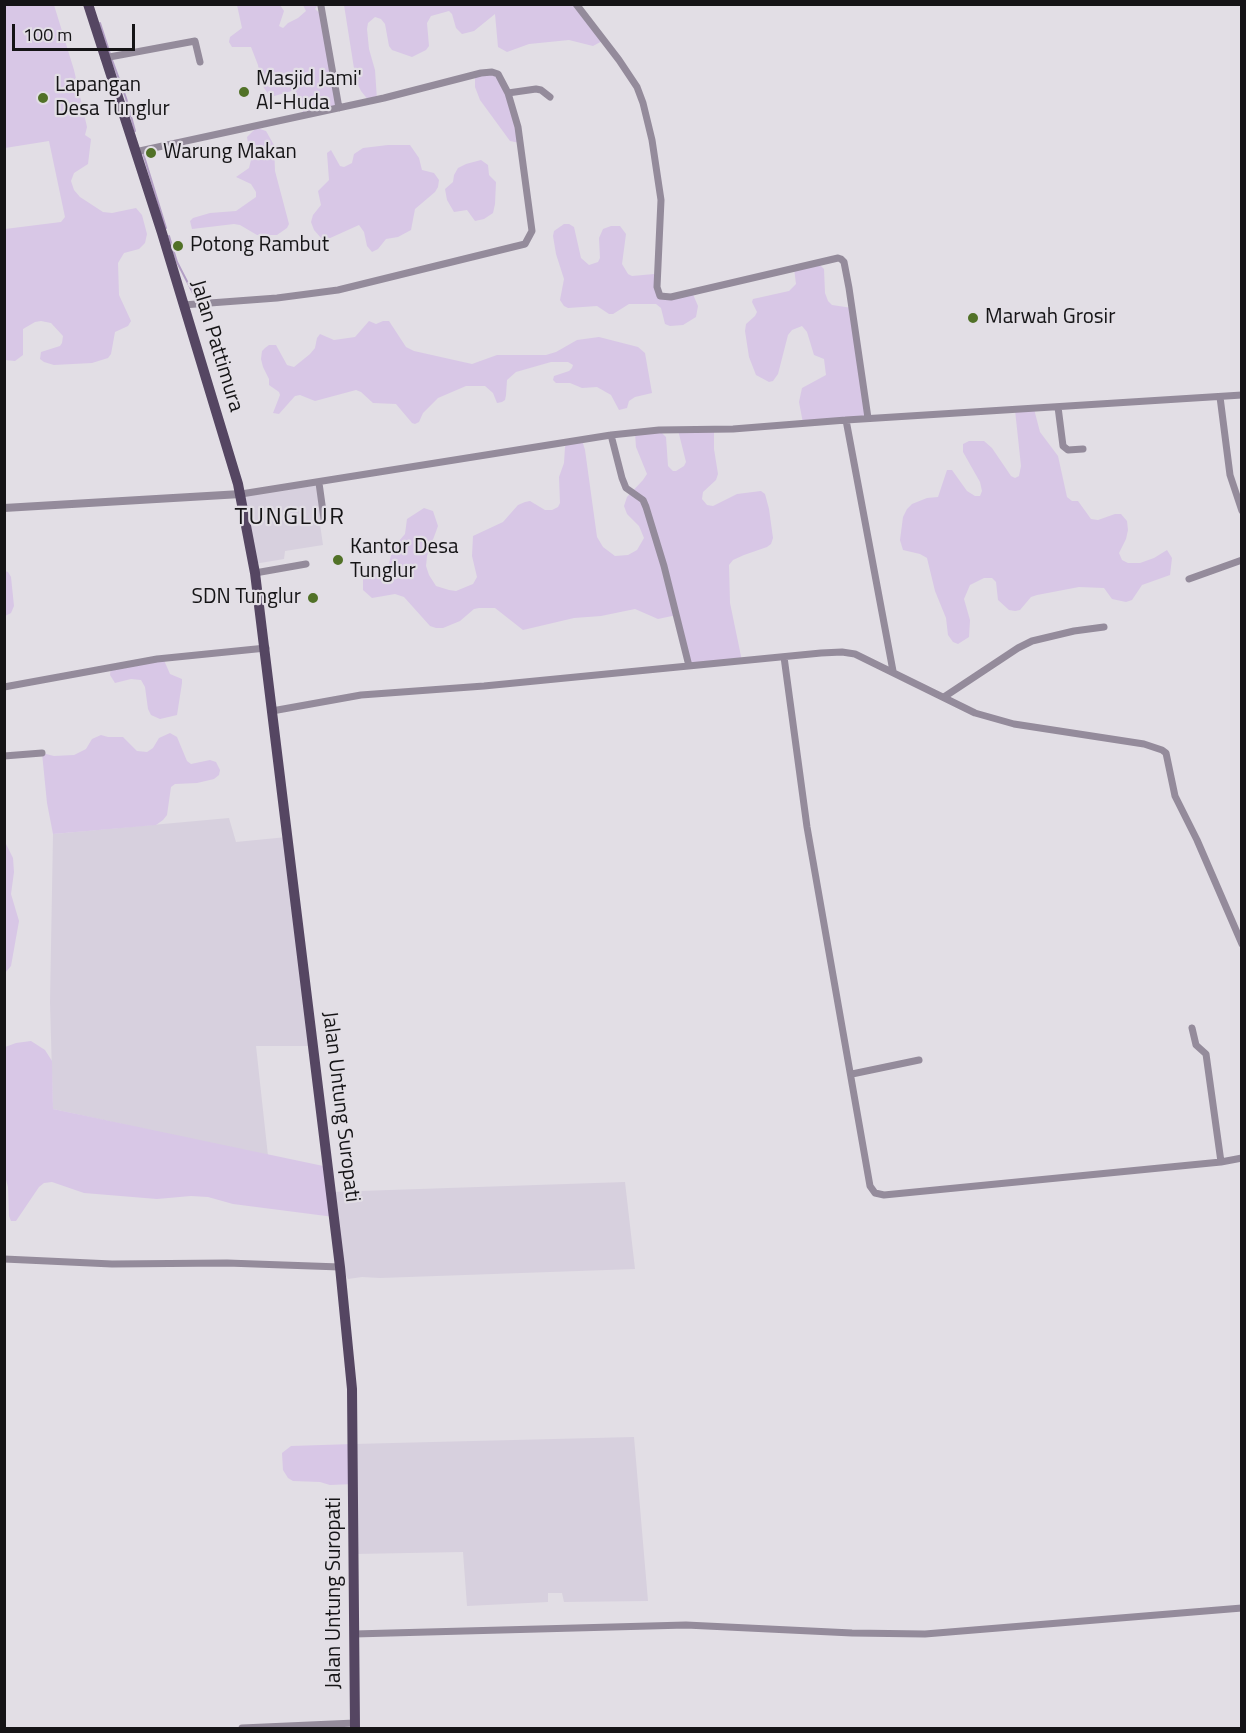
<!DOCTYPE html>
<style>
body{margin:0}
#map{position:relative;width:1246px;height:1733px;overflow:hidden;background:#e2dee5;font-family:"Titillium Web",sans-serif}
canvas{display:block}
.frame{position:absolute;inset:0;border:6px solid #151416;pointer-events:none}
.scale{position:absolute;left:12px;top:24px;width:123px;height:27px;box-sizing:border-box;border:3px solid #151416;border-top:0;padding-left:8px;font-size:18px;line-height:21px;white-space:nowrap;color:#151416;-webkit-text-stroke:4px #e2dee5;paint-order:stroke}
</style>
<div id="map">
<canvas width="1246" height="1733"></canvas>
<div class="frame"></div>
<div class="scale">100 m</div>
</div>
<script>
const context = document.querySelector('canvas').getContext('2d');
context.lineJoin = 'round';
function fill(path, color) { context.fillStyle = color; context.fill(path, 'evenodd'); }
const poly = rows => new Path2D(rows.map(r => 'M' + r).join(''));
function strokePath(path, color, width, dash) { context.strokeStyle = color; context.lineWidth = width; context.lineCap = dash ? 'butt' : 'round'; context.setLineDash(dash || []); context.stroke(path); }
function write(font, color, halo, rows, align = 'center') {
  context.font = font + ' "Titillium Web",sans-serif'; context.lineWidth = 4.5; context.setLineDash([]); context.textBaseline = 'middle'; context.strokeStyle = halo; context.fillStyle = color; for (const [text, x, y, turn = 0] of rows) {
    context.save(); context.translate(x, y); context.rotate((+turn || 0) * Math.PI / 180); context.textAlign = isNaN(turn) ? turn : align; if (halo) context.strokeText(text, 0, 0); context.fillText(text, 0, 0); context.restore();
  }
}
const built = poly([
 [319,483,325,523,320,524,323,545,285,551,284,559,254,564,241,494],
 [229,818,236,842,287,837,313,1046,256,1046,268,1156,53,1109,50,1002,53,834],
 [625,1182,635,1269,380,1278,362,1277,348,1279,340,1267,331,1192],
 [634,1437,648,1601,564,1602,562,1593,548,1593,548,1602,467,1606,463,1552,354,1554,353,1444]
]);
const green = poly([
 [5,4,54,5,74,70,87,127,85,135,91,139,88,164,74,173,71,181,74,190,80,197,103,212,112,213,136,208,142,215,147,234,145,243,139,249,124,253,118,263,119,295,131,321,128,326,115,332,111,354,108,358,92,363,54,365,44,362,40,359,41,352,60,346,62,343,63,336,51,323,41,321,35,322,23,329,23,355,15,361,5,360,5,229,61,222,65,217,49,141,5,148],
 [524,4,576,5,604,40,593,46,569,40,529,44,507,52,498,47,495,14,474,31,462,34,456,28,452,14,449,11,431,16,427,23,429,46,426,50,412,57,392,50,389,46,385,24,381,19,375,17,368,23,367,29,369,49,375,70,377,100,369,101,361,91,356,81,344,5],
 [237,5,280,5,284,11,279,26,283,28,288,23,298,18,306,11,303,5,318,5,315,9,323,16,339,108,304,115,295,90,271,97,269,95,262,85,258,65,251,47,232,47,229,42,230,37,242,28],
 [492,72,508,93,520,143,510,141,480,100,475,87,475,75],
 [255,129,260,129,266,131,274,145,275,171,289,224,287,228,277,235,257,235,240,225,234,224,192,229,190,221,193,218,210,213,236,211,256,197,256,192,251,184,236,177,249,168,251,160,247,137],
 [388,145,410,145,419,158,422,170,434,173,439,180,438,187,435,192,415,209,411,230,398,237,386,239,378,249,372,252,367,246,364,232,359,225,328,239,321,238,314,230,311,222,313,215,321,205,318,191,329,180,327,153,331,150,340,166,344,167,352,163,354,154,363,148],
 [481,160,488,165,489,175,496,182,495,204,493,213,484,219,475,221,467,210,454,212,447,200,445,189,453,182,454,175,458,168,466,164],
 [564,224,569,224,574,227,581,258,589,265,598,262,600,258,599,238,603,229,611,226,620,226,626,234,622,264,628,274,632,276,654,274,660,296,692,292,698,306,696,317,683,325,670,326,665,324,661,308,656,304,629,304,613,314,609,314,597,306,568,308,564,306,560,300,564,279,556,254,553,236,554,231],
 [817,262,824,269,825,293,828,301,832,305,852,308,868,418,803,423,799,402,802,388,826,375,824,359,814,355,807,332,802,326,792,330,788,335,778,374,773,381,769,382,756,375,749,357,745,331,746,324,755,316,757,312,752,302,753,299,789,291,796,284,794,268],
 [369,321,376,324,383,321,389,321,406,347,414,351,472,364,497,355,546,355,556,352,577,340,599,337,638,347,645,353,652,393,635,397,629,401,627,408,619,410,611,395,597,387,582,388,570,383,556,383,553,380,554,376,569,371,572,368,573,365,568,362,551,362,516,372,507,380,506,395,505,400,502,402,497,403,493,393,485,386,466,386,438,398,423,413,419,422,415,424,412,423,396,404,373,403,361,392,356,390,315,401,300,395,295,396,279,414,273,413,280,395,279,392,269,385,269,379,263,367,261,359,262,351,265,348,269,345,276,345,287,365,294,367,310,354,315,348,317,338,320,334,334,340,355,337],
 [1034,409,1040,432,1058,456,1067,497,1072,501,1078,501,1091,519,1098,520,1115,514,1121,514,1127,521,1128,530,1126,539,1119,553,1122,560,1128,563,1140,563,1154,558,1167,550,1172,558,1170,575,1142,585,1132,600,1126,602,1112,599,1104,588,1079,587,1037,595,1031,597,1020,610,1015,611,1009,610,998,600,996,582,992,578,984,578,970,585,964,599,970,620,969,637,958,644,953,642,948,635,946,618,935,591,927,558,920,554,903,550,900,540,903,517,907,509,912,504,927,498,938,497,947,470,952,470,967,491,975,496,980,496,982,491,980,482,963,452,963,444,969,441,984,441,992,448,1011,476,1015,478,1019,476,1021,466,1015,410],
 [714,429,714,449,718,474,716,480,703,492,702,499,707,505,713,506,737,494,761,491,765,494,769,509,773,538,771,544,767,547,744,555,733,560,729,565,730,603,742,661,689,666,677,618,672,616,658,619,635,609,601,616,574,618,523,630,495,608,479,608,474,609,460,621,443,628,436,628,430,626,404,597,395,594,372,598,363,590,363,579,385,569,389,563,393,548,405,534,407,519,424,508,433,511,438,526,427,556,426,566,429,575,436,586,449,590,456,591,473,584,477,577,472,556,473,536,503,522,518,505,525,502,530,501,545,510,552,510,558,507,560,503,559,477,564,463,565,447,567,443,582,440,585,450,597,537,603,547,615,556,628,555,637,550,644,538,639,526,627,514,624,506,627,497,643,480,647,474,636,447,635,433,659,430,666,437,668,466,673,471,676,471,684,466,686,462,678,430],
 [5,571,8,572,11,577,14,606,11,613,5,616],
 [163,658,170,674,182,679,182,683,177,715,160,719,151,715,148,709,145,687,141,680,131,679,115,683,110,675,111,667],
 [170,733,177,737,187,761,191,764,210,760,216,762,220,770,219,775,214,779,197,783,175,784,171,787,167,815,163,820,156,825,53,834,47,803,42,753,54,756,74,755,86,749,92,739,101,735,108,737,123,737,137,751,147,752,153,748,159,738],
 [5,842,13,858,14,872,11,894,19,921,11,966,5,973],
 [31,1041,45,1050,52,1061,53,1109,328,1167,334,1217,233,1204,208,1197,191,1196,157,1199,84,1193,52,1182,44,1183,39,1187,16,1221,11,1221,9,1216,8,1187,5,1176,5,1047,16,1043],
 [353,1444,354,1484,330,1485,320,1482,293,1481,288,1478,283,1470,282,1453,291,1446]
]);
const stream = poly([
 [100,23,110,54],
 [112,60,126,98,135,131],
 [143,153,166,228],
 [169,236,177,262,193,293,202,298,209,298]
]);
const minor = poly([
 [576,4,619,60,637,87,643,103,652,140,661,200,657,287,660,296,671,297,838,258,841,259,844,262,849,288,868,418],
 [321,6,339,108],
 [104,58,195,41,200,62],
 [508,93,536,89,541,90,550,97],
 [135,152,384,98,481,73,492,72,498,74,508,93,518,127,532,231,525,244,338,290,277,298,183,305],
 [1220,397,1230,475,1242,511],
 [1058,407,1063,446,1068,450,1083,449],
 [846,420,893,671],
 [611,435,622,478,626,488,643,500,646,507,664,566,689,666],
 [319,483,324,519],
 [241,494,611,435,659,430,733,429,846,420,1242,395],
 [255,573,306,564],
 [1189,579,1242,560],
 [784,657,807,827,870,1186,875,1193,884,1195,1221,1162,1242,1158],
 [4,687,157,659,266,648],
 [944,697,1018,648,1032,641,1074,631,1104,627],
 [272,711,361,695,484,686,821,653,842,652,855,654,975,713,1014,724,1144,744,1162,750,1166,753,1175,796,1197,840,1242,944],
 [4,756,42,753],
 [1192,1028,1196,1045,1206,1054,1221,1162],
 [852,1074,919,1060],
 [4,1259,112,1264,227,1263,340,1267],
 [354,1634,686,1625,852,1633,925,1634,1242,1608],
 [242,1728,355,1723]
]);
const tertiary = poly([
 [4,508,241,494]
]);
const primary = poly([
 [88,4,162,233,238,484,255,573,340,1267,352,1389,355,1728]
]);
const markers = [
 [244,92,6,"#517127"],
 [43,98,6,"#517127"],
 [151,153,6,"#517127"],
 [178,246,6,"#517127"],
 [973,318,6,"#517127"],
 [338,560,6,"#517127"],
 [313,598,6,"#517127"]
];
const poiNames = [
 ["Masjid Jami'",256,80],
 ["Al-Huda",256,104],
 ["Lapangan",55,86],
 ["Desa Tunglur",55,110],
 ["Warung Makan",163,153],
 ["Potong Rambut",190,246],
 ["Marwah Grosir",985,318],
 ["Kantor Desa",350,548],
 ["Tunglur",350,572],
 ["SDN Tunglur",301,598,"right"]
];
const streetNames = [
 ["Jalan Pattimura",216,346,73],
 ["Jalan Untung Suropati",340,1107,83],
 ["Jalan Untung Suropati",335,1593,-90]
];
const quarterNames = [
 ["TUNGLUR",290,518]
];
fill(built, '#d7d0de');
fill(green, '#d8c7e6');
strokePath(stream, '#b39fc5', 2);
strokePath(minor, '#948b9b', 7);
strokePath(tertiary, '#948b9b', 8);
strokePath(primary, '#554662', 10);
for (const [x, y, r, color] of markers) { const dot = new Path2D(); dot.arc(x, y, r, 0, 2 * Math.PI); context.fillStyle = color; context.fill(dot); strokePath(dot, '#e2dee5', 2); }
write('21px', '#151416', '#e2dee5', poiNames, 'left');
write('21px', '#151416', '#e2dee5', streetNames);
context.letterSpacing = '1.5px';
write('24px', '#151416', '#e2dee5', quarterNames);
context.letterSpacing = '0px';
</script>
